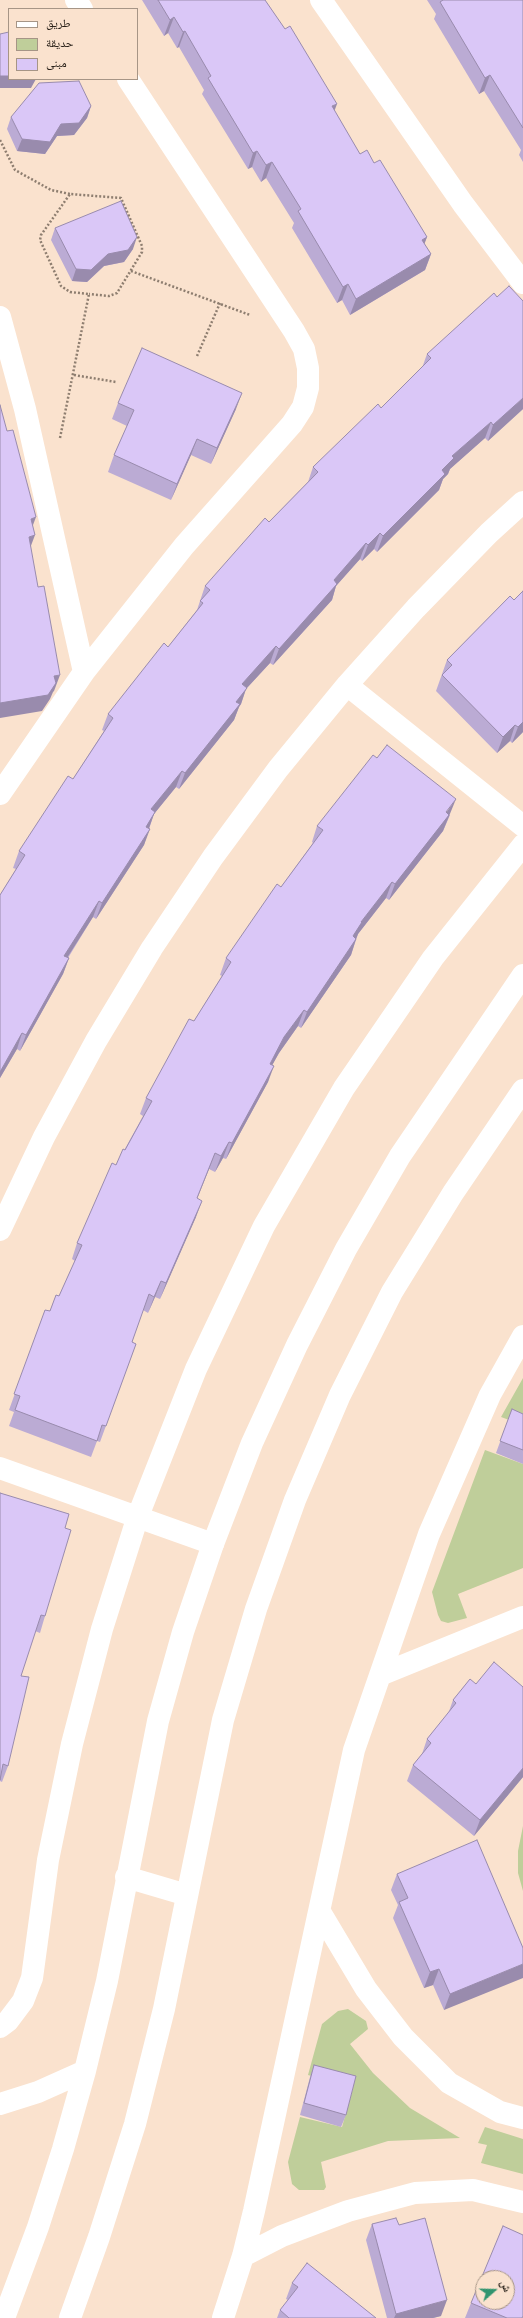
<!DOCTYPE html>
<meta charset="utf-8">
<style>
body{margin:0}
#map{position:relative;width:523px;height:2318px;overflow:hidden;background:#fae2ce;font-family:"Sofia Sans Condensed","Noto Naskh Arabic",sans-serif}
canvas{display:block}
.legend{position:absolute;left:8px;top:8px;width:130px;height:72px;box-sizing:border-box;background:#fae2ce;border:1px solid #a69586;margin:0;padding:5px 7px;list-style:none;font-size:12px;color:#292119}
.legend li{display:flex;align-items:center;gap:8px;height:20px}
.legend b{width:20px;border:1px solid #a69586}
.north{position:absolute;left:475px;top:2270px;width:40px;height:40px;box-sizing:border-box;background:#fae2ce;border:1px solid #a69586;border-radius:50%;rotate:70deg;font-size:11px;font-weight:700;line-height:16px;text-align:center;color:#292119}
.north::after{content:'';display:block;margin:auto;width:14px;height:18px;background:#31946f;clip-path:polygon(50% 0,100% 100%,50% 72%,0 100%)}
</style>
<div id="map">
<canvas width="523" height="2318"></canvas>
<ul class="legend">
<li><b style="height:5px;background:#fff"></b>طريق</li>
<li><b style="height:11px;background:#bfce9a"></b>حديقة</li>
<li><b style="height:11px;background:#dac7f7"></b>مبنى</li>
</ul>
<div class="north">ش</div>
</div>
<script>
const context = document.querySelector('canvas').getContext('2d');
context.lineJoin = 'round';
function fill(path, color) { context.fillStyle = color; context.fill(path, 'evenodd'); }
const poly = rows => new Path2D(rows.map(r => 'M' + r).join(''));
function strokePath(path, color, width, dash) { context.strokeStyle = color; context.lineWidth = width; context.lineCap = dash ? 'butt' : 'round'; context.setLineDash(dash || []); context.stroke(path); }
const green = poly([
 [523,1378,523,1425,501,1417],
 [485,1450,523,1464,523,1568,458,1594,467,1618,448,1623,441,1621,438,1615,432,1592],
 [523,1826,523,1891,518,1873,518,1851],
 [348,2009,366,2021,368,2029,350,2044,373,2073,410,2108,460,2138,388,2141,321,2162,326,2187,324,2190,299,2190,292,2184,288,2162,300,2117,342,2127,353,2088,308,2075,322,2024,338,2011],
 [485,2127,523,2139,523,2174,481,2163,487,2145,478,2143]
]);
const path = poly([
 [0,140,15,170,51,190,70,194],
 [131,271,250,315],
 [197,356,220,303],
 [74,375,116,382],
 [60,438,89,294,70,292,61,286,40,240,41,235,70,194,121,198,142,246,142,252,117,293,109,296,89,294]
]);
const street = poly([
 [76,0,82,9],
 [321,0,463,204,523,283],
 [0,317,25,409,84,672],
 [347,685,523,826],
 [0,794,84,672,184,546,292,424,303,407,308,388,308,368,304,349,294,331,128,79],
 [0,1230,44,1137,96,1041,152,948,213,857,278,769,347,685,416,608,489,533,523,502],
 [0,1468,213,1544],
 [380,1675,523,1617],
 [320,1912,366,1989,403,2037,449,2083,500,2112,523,2118],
 [0,2027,8,2021,23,2001,32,1978,48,1860,72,1744,102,1629,138,1516,196,1369,264,1226,344,1088,433,958,523,845],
 [243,2256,282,2236,348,2211,415,2193,473,2190,523,2202],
 [223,2318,243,2256,254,2211,354,1750,429,1534,490,1395,523,1336]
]);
const secondary = poly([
 [126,1877,187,1895],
 [0,2104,38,2092,85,2071],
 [4,2318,38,2227,63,2149,85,2071,107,1981,158,1721,183,1632,213,1544,252,1443,297,1345,346,1249,400,1156,523,975],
 [70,2318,99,2237,135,2124,164,2009,223,1720,256,1609,295,1500,340,1395,392,1292,453,1193,523,1090]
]);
const wall = poly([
 [142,0,265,0,334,110,360,154,374,163,427,237,424,244,431,254,425,270,350,315,342,300,337,303,292,228,294,223,266,178,261,182,252,167,248,169,202,94,204,90,179,47,177,48,168,33,164,36],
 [427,0,523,0,523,162,519,155,521,150,484,91,479,94,434,19,436,14],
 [91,106,87,118,74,135,57,136,45,154,17,151,7,129,11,117],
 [55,228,133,249,124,262,104,266,87,282,72,281,51,240],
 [427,354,523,409,488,441,485,438,450,469,448,474,443,479,439,490,377,552,374,549,362,561,360,559,336,586,332,600,273,665,270,663,246,689,241,704,239,707,234,720,179,789,176,787,154,814,149,829,144,845,96,919,93,917,68,958,69,958,63,974,20,1051,17,1049,0,1078,0,895,16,869,13,868,19,851,73,779,104,731,102,730,108,714,168,647,197,610,205,586,269,522,308,482,313,467,381,408,422,368],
 [118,403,236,409,211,464,191,455,171,500,108,472,114,455,127,426,112,419],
 [510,596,523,732,512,743,510,741,497,753,436,691,447,660],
 [450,815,443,831,389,900,386,898,358,934,351,955,301,1028,298,1026,279,1053,272,1065,268,1082,226,1159,223,1158,215,1172,209,1169,197,1198,196,1217,160,1299,155,1297,148,1313,143,1310,132,1342,136,1344,100,1442,97,1441,91,1457,9,1426,14,1412,9,1410,45,1310,50,1311,56,1295,59,1296,75,1261,72,1259,77,1243,116,1165,143,1116,140,1114,146,1098,222,976,220,975,226,958,281,887,313,843,312,842,317,826],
 [512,1409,523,1414,523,1464,496,1453],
 [0,1493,65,1528,45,1616,40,1633,35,1631,21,1676,8,1766,2,1782,0,1781],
 [470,1679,523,1777,474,1836,407,1781,413,1765,422,1754,427,1739,448,1714,453,1700],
 [397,1874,523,1948,444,2010,433,1985,424,1988,393,1918,398,1905,391,1890],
 [314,2065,346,2115,341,2127,300,2115,310,2077],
 [372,2224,399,2225,441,2316,433,2318,387,2318,366,2240],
 [292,2283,376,2318,277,2318,280,2310,288,2300,286,2299],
 [471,2303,523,2318,465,2318]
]);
const shadedWall = poly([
 [174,17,168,33,164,36,170,20],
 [185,31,179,47,177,48,183,32],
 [490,75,484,91,479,94,485,78],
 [0,76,9,76,9,79,36,79,31,88,0,88],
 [337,104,331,120,332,106],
 [91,106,87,118,74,135,57,136,45,154,17,151,22,139,61,124],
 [257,151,252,167,248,169,253,153],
 [272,162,266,178,261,182,266,165],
 [137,237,133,249,124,262,104,266,87,282,72,281,76,269,108,254],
 [427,237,421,253,422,240],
 [431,254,425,270,350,315,356,299],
 [348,284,342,300,337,303,343,287],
 [242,393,236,409,211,464,217,448],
 [523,398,523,409,488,441,493,425],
 [491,422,485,438,450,469,448,474,443,479,439,490,377,552,383,536,442,470,452,456],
 [197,439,191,455,171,500,177,484],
 [36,517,30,533,31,519],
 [380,533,374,549,362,561,368,545],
 [35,535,29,551,29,537],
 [366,543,360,559,336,586,332,600,273,665,279,649,334,580],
 [276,646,270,663,246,689,241,704,239,707,234,720,179,789,185,773,242,684],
 [60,675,54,691,53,692,50,699,42,711,0,718,0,703,54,676],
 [523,722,523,732,512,743,518,727],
 [515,725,510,741,497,753,503,737],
 [182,771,176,787,154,814,149,828,140,843,151,809],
 [456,799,443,831,389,900,395,884],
 [150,829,144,845,96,919,102,903],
 [392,882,386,898,358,934,356,939,347,952,353,936,361,922],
 [99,901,93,917,58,972,64,956],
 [356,939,351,955,301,1028,307,1012],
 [69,958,63,974,20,1051,26,1035],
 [304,1010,298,1026,279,1053,264,1080,270,1064,284,1037],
 [22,1033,17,1049,0,1078,0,1072],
 [274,1066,268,1082,226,1159,232,1143],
 [229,1142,223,1158,215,1172,221,1156],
 [215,1153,209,1169,191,1214,197,1198],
 [202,1201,196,1217,160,1299,166,1283],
 [161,1281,155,1297,148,1313,154,1297],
 [523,1768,523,1777,474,1836,480,1820],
 [523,1964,523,1978,444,2010,450,1994],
 [439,1969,433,1985,424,1988,430,1972],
 [447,2300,441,2316,433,2318,394,2318,396,2314]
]);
const building = poly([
 [158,0,265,0,285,29,290,26,337,104,332,106,360,154,367,150,374,163,380,160,427,237,422,240,431,254,356,299,348,284,343,287,298,211,301,209,272,162,266,165,257,151,253,153,208,78,211,76,185,31,183,32,174,17,170,20,158,0],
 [443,0,523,0,523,128,490,75,485,78,440,2,443,0],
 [9,32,9,76,0,76,0,34,9,32],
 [79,81,91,106,79,123,61,124,50,142,22,139,11,117,39,83,79,81],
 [121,201,137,237,128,250,108,254,91,270,76,269,55,228,121,201],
 [509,286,523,301,523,398,493,425,491,422,452,456,454,458,442,470,445,474,383,536,380,533,368,545,366,543,334,580,337,584,279,649,276,646,242,684,247,688,236,702,240,704,185,773,182,771,151,809,155,812,146,827,150,829,102,903,99,901,64,956,69,958,26,1035,22,1033,0,1072,0,895,25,855,19,851,68,776,73,779,113,718,108,714,164,643,168,647,203,603,200,601,210,590,205,586,265,518,269,522,318,472,313,467,378,404,381,408,431,358,427,354,494,293,497,297,509,286],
 [142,348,242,393,217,448,197,439,177,484,114,455,134,410,118,403,142,348],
 [0,405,7,431,13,430,36,517,31,519,35,535,29,537,38,587,44,586,60,675,54,676,56,683,48,695,0,703,0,405],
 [523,591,523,722,518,727,515,725,503,737,442,675,452,665,447,660,510,596,514,600,523,591],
 [387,745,456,799,446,812,449,815,395,884,392,882,361,922,362,922,353,936,356,939,307,1012,304,1010,284,1037,270,1064,274,1066,232,1143,229,1142,221,1156,215,1153,197,1198,202,1201,166,1283,161,1281,154,1297,149,1294,132,1342,136,1344,106,1426,102,1425,97,1441,15,1410,20,1396,14,1394,45,1310,50,1311,56,1295,59,1296,82,1245,77,1243,112,1163,116,1165,123,1149,125,1150,152,1101,146,1098,189,1019,194,1021,231,962,226,958,277,884,281,887,323,830,317,826,373,755,377,758,387,745],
 [512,1409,523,1414,523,1450,500,1441,512,1409],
 [0,1493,69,1514,65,1528,71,1530,45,1616,41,1615,21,1676,29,1677,8,1766,3,1764,0,1780,0,1493],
 [494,1662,523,1687,523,1768,480,1820,413,1765,431,1743,427,1739,456,1703,453,1700,470,1679,476,1684,494,1662],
 [477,1840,523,1948,523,1964,450,1994,439,1969,430,1972,399,1902,408,1898,397,1874,477,1840],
 [314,2065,356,2076,346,2115,304,2103,314,2065],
 [396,2218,399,2225,425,2218,447,2300,396,2314,372,2224,396,2218],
 [503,2226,523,2235,523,2316,522,2318,507,2318,471,2303,503,2226],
 [483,2278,507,2278,507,2302,483,2302,483,2278],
 [307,2263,376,2318,289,2318,280,2310,298,2287,292,2283,307,2263]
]);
fill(green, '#bfce9a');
strokePath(path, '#8e7e70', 2.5, [2, 2]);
strokePath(street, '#fff', 22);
strokePath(secondary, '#fff', 22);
fill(wall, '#bbabd4');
fill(shadedWall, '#998bad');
fill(building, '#dac7f7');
strokePath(building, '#998bad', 1);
</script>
